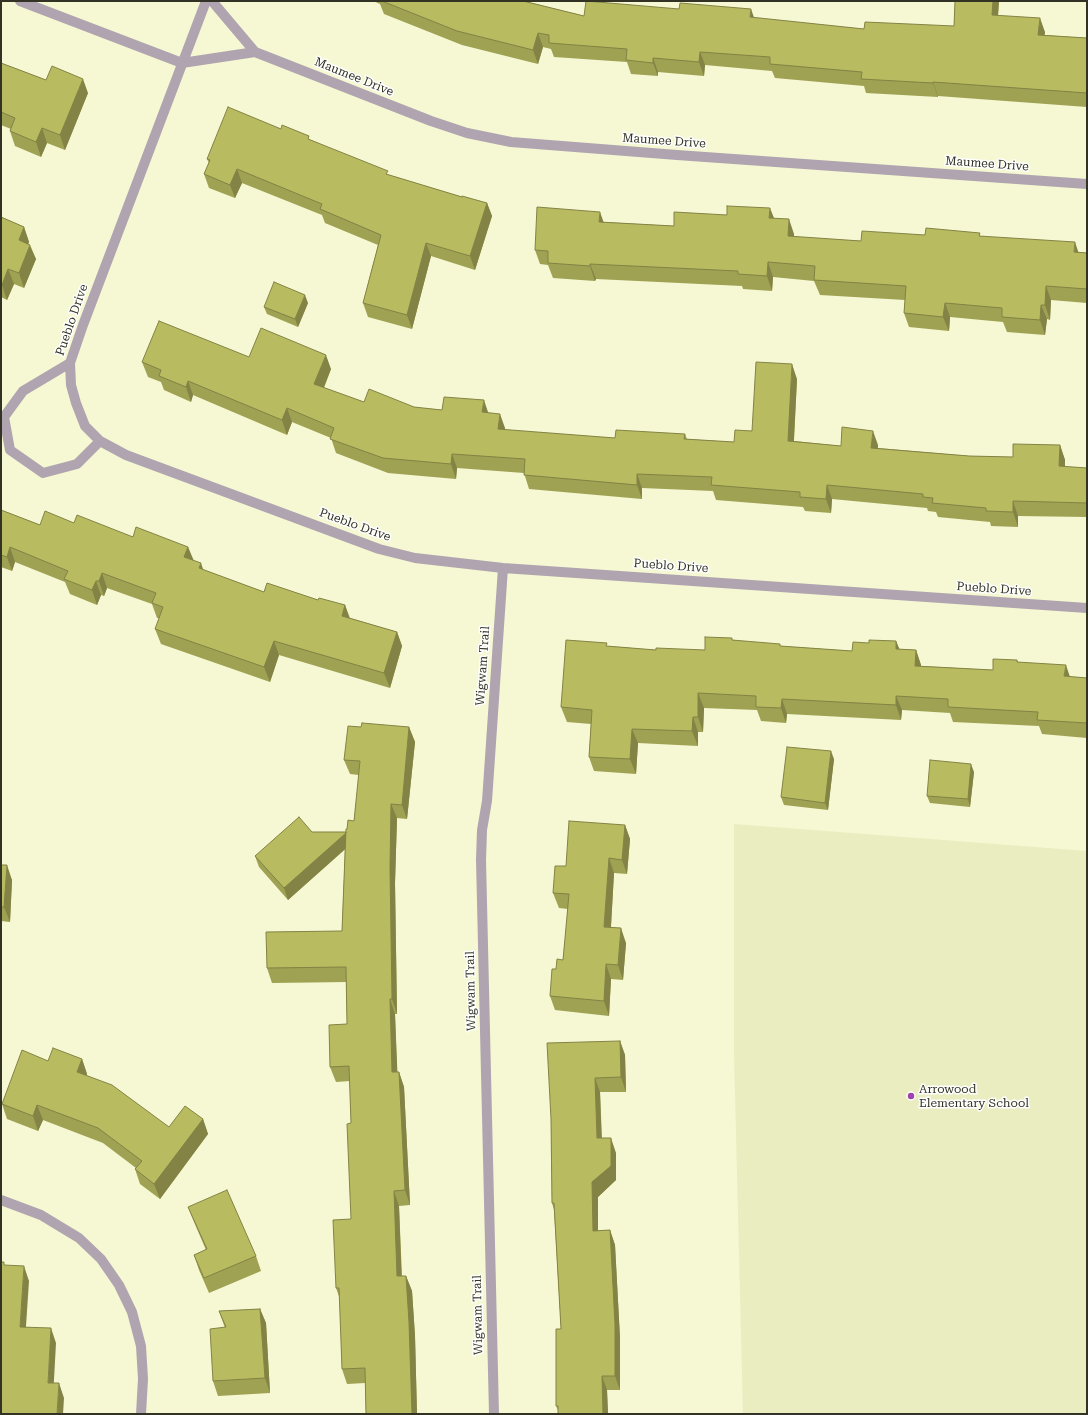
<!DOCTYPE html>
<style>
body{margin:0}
#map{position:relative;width:1088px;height:1415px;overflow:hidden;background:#f5f8d2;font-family:"Roboto Serif",serif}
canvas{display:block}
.frame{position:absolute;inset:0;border:2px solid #323324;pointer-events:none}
</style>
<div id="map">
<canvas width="1088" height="1415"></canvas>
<div class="frame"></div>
</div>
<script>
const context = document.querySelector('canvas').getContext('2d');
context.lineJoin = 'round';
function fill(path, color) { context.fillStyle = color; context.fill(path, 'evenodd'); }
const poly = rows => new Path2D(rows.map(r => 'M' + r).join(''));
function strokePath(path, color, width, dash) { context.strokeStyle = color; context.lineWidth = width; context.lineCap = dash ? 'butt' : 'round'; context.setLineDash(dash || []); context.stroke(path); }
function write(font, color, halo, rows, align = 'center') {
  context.font = font + ' "Roboto Serif",serif'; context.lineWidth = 3; context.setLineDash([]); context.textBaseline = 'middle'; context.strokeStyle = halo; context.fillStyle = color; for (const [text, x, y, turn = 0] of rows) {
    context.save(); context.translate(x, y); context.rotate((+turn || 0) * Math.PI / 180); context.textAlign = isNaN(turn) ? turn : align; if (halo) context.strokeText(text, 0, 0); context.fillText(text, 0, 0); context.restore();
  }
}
const built = poly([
 [734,824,1087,851,1087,1414,743,1414,734,1053]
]);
const minor = poly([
 [20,1,182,63,255,52],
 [206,1,83,325,70,363,71,385,76,403,85,426,100,441,126,455,379,549,415,558,503,568,1087,608],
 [212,1,255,52,431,121,467,133,511,142,677,155,1087,184],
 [70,363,23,391,4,417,10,450,43,473,77,464,100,441],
 [1,1200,41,1215,79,1238,101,1259,119,1285,132,1312,141,1346,143,1379,141,1414],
 [494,1414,481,860,482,830,487,801,503,568]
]);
const wall = poly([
 [373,1,529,1,528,2,584,16,754,18,864,29,954,26,955,1,999,1,998,16,1045,32,1044,35,1087,38,1087,107,938,96,938,97,866,93,864,86,775,78,772,71,705,65,704,76,658,72,658,76,631,74,627,62,554,57,551,49,543,47,538,64,462,45,384,14,380,4],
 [1,63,46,80,88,93,65,150,47,143,41,157,15,146,10,131,11,129,1,125],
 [281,129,311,140,389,175,462,197,487,203,492,216,475,270,431,256,412,329,368,317,363,303,378,245,325,223,322,215,242,183,235,198,209,188,204,174,209,163,207,159],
 [1,217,24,227,29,242,28,244,36,259,24,288,14,284,7,300,1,297],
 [774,218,794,234,794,237,861,241,925,235,980,236,1078,252,1087,253,1087,303,1051,300,1050,320,1047,319,1045,335,1007,332,1003,322,950,317,949,331,909,327,904,313,905,300,820,295,814,281,773,277,772,291,743,289,742,286,596,279,595,281,553,278,548,265,540,264,535,250,604,222,674,226],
 [308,303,298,327,267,314,264,307],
 [249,357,331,369,324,388,364,402,442,410,488,413,505,428,505,430,615,438,685,434,687,439,734,442,752,431,797,379,794,441,841,446,878,445,878,448,969,456,1013,457,1060,445,1065,460,1065,467,1087,468,1087,517,1018,516,1018,527,991,526,990,522,938,517,936,512,928,511,927,508,832,499,831,513,805,511,803,507,716,500,713,491,642,488,642,499,529,489,524,473,457,468,456,479,388,473,336,453,331,438,292,422,287,435,193,395,191,402,164,390,161,382,148,377,142,362],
 [1,510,40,525,74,523,133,537,188,547,193,561,203,570,264,592,318,600,345,605,350,618,397,632,402,646,390,688,279,655,270,682,161,644,155,629,159,618,157,618,152,604,107,588,104,596,101,595,97,605,70,594,65,582,15,562,12,571,1,567],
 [732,640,781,646,852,651,869,643,896,641,899,649,916,650,921,665,921,666,993,670,1017,660,1018,662,1070,677,1087,678,1087,738,1042,734,1039,726,953,722,950,713,902,710,901,720,787,714,786,723,761,721,757,710,704,708,703,732,698,732,698,746,638,743,636,774,594,771,589,757,591,724,567,722,561,707,608,646,656,650,705,650],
 [361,727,409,727,415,742,407,819,397,818,395,883,397,1014,395,1014,397,1072,399,1072,404,1087,410,1205,399,1206,402,1276,406,1276,412,1291,415,1336,417,1414,366,1414,365,1383,347,1384,342,1369,340,1299,336,1288,351,1219,351,1123,350,1081,336,1082,330,1067,347,1024,346,982,272,983,267,968,342,931,345,849,288,900,259,867,255,856,312,832,346,832,347,829,354,821,359,775,350,774,344,760],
 [834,759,828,810,784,805,781,797],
 [974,772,970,807,930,803,927,796],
 [625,825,630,839,627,874,614,873,611,927,626,943,623,980,611,979,609,1016,555,1010,550,996,556,969,563,960,568,909,559,908,553,893,566,866],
 [1,865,12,880,10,922,1,921],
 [620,1041,625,1055,626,1092,600,1092,602,1138,616,1153,616,1180,598,1197,598,1231,610,1230,615,1245,620,1338,620,1390,607,1390,608,1414,558,1414,558,1410,556,1406,561,1329,554,1210,552,1203,551,1119],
 [82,1059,87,1074,86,1075,169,1127,203,1119,208,1134,160,1199,140,1184,135,1169,136,1168,103,1143,43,1120,38,1131,7,1119,2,1104,48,1061],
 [188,1207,256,1256,261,1271,209,1293,199,1270,194,1255,206,1250,194,1222],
 [260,1309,266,1323,270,1393,218,1396,213,1381,225,1328,219,1311]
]);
const shadedWall = poly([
 [993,1,999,1,997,29,992,15],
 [751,9,756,23,750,17],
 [1040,18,1045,32,1043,49,1038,35],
 [538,33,543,47,538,64,533,50],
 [700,52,705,65,704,76,699,62],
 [653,58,658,72,658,76,653,63],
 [83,79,88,93,65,150,60,135],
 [933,82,938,96,938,97,933,83],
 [42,128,47,143,41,157,36,142],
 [237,169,242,183,235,198,230,185],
 [487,203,492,216,475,270,470,256],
 [770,208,776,223,769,218],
 [600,212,605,226,599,222],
 [789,219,794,234,793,251,788,236],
 [24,227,29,242,24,254,19,240],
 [1075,242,1080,257,1074,252],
 [426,243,431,256,412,329,407,315],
 [30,245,36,259,24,288,19,273],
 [768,262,773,277,772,291,767,276],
 [590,264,596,279,595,281,590,266],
 [8,269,14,284,7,300,2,285],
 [1046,286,1051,300,1050,320,1045,305],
 [305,295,308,303,298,327,295,319],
 [945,303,950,317,949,331,943,317],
 [1041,305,1047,319,1045,335,1040,320],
 [326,355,331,369,319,399,314,384],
 [792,364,797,379,793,455,788,441],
 [188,381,193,395,191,402,186,387],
 [484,400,489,415,482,412],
 [287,408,292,422,287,435,282,420],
 [500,414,505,428,504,444,498,429],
 [873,431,878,445,876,462,871,448],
 [1060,445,1065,460,1065,481,1059,466],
 [452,454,457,468,456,479,451,464],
 [637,474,642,488,642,499,637,485],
 [827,485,832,499,831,513,826,499],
 [1013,501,1018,516,1018,527,1013,512],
 [10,547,15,562,12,571,7,557],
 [188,547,194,561,184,557],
 [201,563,206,578,199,568],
 [102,573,107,588,104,596,99,581],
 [96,581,101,595,97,605,92,590],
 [345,605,350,620,342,616],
 [397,632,402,646,390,688,384,673],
 [274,641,279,655,270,682,264,667],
 [896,641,902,655,896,649],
 [916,650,921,665,920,681,915,666],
 [1066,665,1071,680,1064,676],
 [698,693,704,708,703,732,698,717],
 [896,696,902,710,901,720,896,705],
 [782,699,787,714,786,723,781,708],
 [693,717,698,732,698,746,692,731],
 [409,727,415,742,407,819,402,805],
 [632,729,638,743,636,774,630,759],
 [831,751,834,759,828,810,825,803],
 [971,764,974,772,970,807,968,799],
 [391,804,397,818,395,883,397,1014,392,999,390,868],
 [625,825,630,839,627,874,622,860],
 [347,832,351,844,288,900,284,888],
 [609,858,614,873,610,942,604,927],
 [7,865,12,880,10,922,4,907],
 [621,928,626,943,623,980,618,965],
 [606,964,611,979,609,1016,604,1001],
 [390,999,395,1014,398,1087,392,1072],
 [620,1041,625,1055,626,1092,621,1077],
 [82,1059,87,1074,82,1086,77,1072],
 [399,1072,404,1087,410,1205,405,1190],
 [595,1078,600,1092,602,1153,597,1138],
 [37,1105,43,1120,38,1131,33,1116],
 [203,1119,208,1134,160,1199,154,1184],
 [611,1138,616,1153,616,1180,598,1197,598,1246,593,1231,592,1182],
 [394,1191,399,1206,402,1291,397,1276],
 [610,1230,615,1245,620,1338,620,1390,615,1376],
 [24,1266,29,1281,25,1341,20,1327],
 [406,1276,412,1291,415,1336,417,1414,412,1414],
 [260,1309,266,1323,270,1393,265,1378],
 [51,1328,56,1343,53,1398,48,1383],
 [602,1376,607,1390,608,1414,603,1414],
 [59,1383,64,1398,63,1414,57,1414]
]);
const building = poly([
 [382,1,523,1,584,16,586,1,679,9,680,3,751,9,750,17,864,29,865,22,954,26,955,1,993,1,992,15,1040,18,1038,35,1087,38,1087,93,933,82,933,83,861,79,862,72,770,64,770,57,700,52,699,62,653,58,653,63,626,60,627,49,549,43,549,35,538,33,533,50,457,31,382,1],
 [1,63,46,80,52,66,83,79,60,135,42,128,36,142,10,131,15,118,1,112,1,63],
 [228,107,281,129,282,125,309,136,308,139,388,171,386,174,462,197,462,196,487,203,470,256,426,243,407,315,363,303,381,235,320,209,322,204,237,169,230,185,204,174,210,160,207,159,228,107],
 [727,206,770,208,769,218,789,219,788,236,861,241,862,231,925,235,926,228,980,233,979,236,1075,242,1074,252,1087,253,1087,289,1046,286,1045,305,1041,305,1040,320,1002,317,1002,308,945,303,943,317,904,313,906,286,814,280,815,266,768,262,767,276,738,274,738,271,590,264,590,266,548,263,548,251,535,250,537,207,600,212,599,222,674,226,674,212,727,215,727,206],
 [1,217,24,227,19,240,30,245,19,273,8,269,2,285,1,285,1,217],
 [274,282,305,295,295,319,264,307,274,282],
 [159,321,249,357,261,328,326,355,314,384,364,402,369,389,414,407,442,410,444,397,484,400,482,412,500,414,498,429,615,438,616,430,685,434,684,439,734,442,735,430,752,431,756,362,792,364,788,441,841,446,842,427,873,431,871,448,969,456,1013,457,1013,444,1060,445,1059,466,1087,468,1087,503,1013,501,1013,512,986,511,986,508,932,503,933,498,923,497,923,494,827,485,826,499,800,497,800,492,711,485,712,477,637,474,637,485,524,475,525,459,452,454,451,464,383,458,330,439,334,428,287,408,282,420,188,381,186,387,159,376,161,370,142,362,159,321],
 [1,510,40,525,45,511,74,523,77,515,133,537,136,527,188,547,184,557,201,563,199,568,264,592,267,583,318,600,319,598,345,605,342,616,397,632,384,673,274,641,264,667,155,629,163,607,152,603,156,593,102,573,99,581,96,581,92,590,64,579,68,571,10,547,7,557,1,555,1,510],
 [705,637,732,638,732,640,780,644,780,646,852,651,853,642,869,643,869,640,896,641,896,649,916,650,915,666,993,670,993,659,1017,660,1017,662,1066,665,1064,676,1087,678,1087,723,1037,720,1038,712,948,707,948,699,896,696,896,705,782,699,781,708,756,707,756,696,698,693,698,717,693,717,692,731,632,729,630,759,589,757,592,710,561,707,566,640,607,643,606,646,656,650,656,648,705,650,705,637],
 [362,723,409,727,402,805,391,804,390,868,392,999,390,999,392,1072,399,1072,405,1190,394,1191,397,1276,406,1276,409,1322,412,1414,366,1414,365,1368,342,1369,339,1288,336,1288,333,1220,351,1219,347,1124,351,1123,349,1066,330,1067,329,1025,347,1024,346,967,267,968,266,932,342,931,346,829,347,829,348,820,354,821,360,761,344,760,348,726,361,727,362,723],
 [787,747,831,751,825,803,781,797,787,747],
 [930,760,971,764,968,799,927,796,930,760],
 [299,817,312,832,346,832,346,833,284,888,255,856,299,817],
 [569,821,625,825,622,860,609,858,604,927,621,928,618,965,606,964,604,1001,550,996,552,969,556,969,557,959,563,960,569,894,553,893,555,866,566,866,569,821],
 [1,865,7,865,4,907,1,907,1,865],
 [620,1041,621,1077,595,1078,597,1138,611,1138,611,1166,592,1182,593,1231,610,1230,615,1324,615,1376,602,1376,603,1414,558,1414,558,1406,556,1406,556,1329,561,1329,554,1203,552,1203,551,1119,547,1043,620,1041],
 [53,1048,82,1059,77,1072,112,1085,169,1127,185,1106,203,1119,154,1184,135,1169,142,1161,98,1128,37,1105,33,1116,2,1104,22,1050,48,1061,53,1048],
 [227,1190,256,1256,204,1278,194,1255,207,1249,188,1207,227,1190],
 [1,1262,4,1262,4,1265,24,1266,20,1327,51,1328,48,1383,59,1383,57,1414,1,1414,1,1262],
 [260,1309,265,1378,213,1381,210,1329,226,1327,219,1311,260,1309]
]);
const markers = [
 [911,1096,4,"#9f42ac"]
];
const streetNames = [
 ["Maumee Drive",354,77,22],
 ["Maumee Drive",664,141,4],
 ["Maumee Drive",987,164,4],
 ["Pueblo Drive",72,320,-71],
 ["Pueblo Drive",355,525,20],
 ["Pueblo Drive",671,566,4],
 ["Pueblo Drive",994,589,4],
 ["Wigwam Trail",483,666,-86],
 ["Wigwam Trail",471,991,-91],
 ["Wigwam Trail",478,1315,-91]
];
const poiNames = [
 ["Arrowood",919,1089],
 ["Elementary School",919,1103]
];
fill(built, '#eaedc0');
strokePath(minor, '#afa4b0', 10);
fill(wall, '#9fa153');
fill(shadedWall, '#828344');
fill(building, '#b9bb61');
strokePath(building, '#828344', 1);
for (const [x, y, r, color] of markers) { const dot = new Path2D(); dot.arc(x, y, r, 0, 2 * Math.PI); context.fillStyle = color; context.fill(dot); strokePath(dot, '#fff', 1.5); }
write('12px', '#323324', '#fff', streetNames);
write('12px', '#323324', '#fff', poiNames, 'left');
</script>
